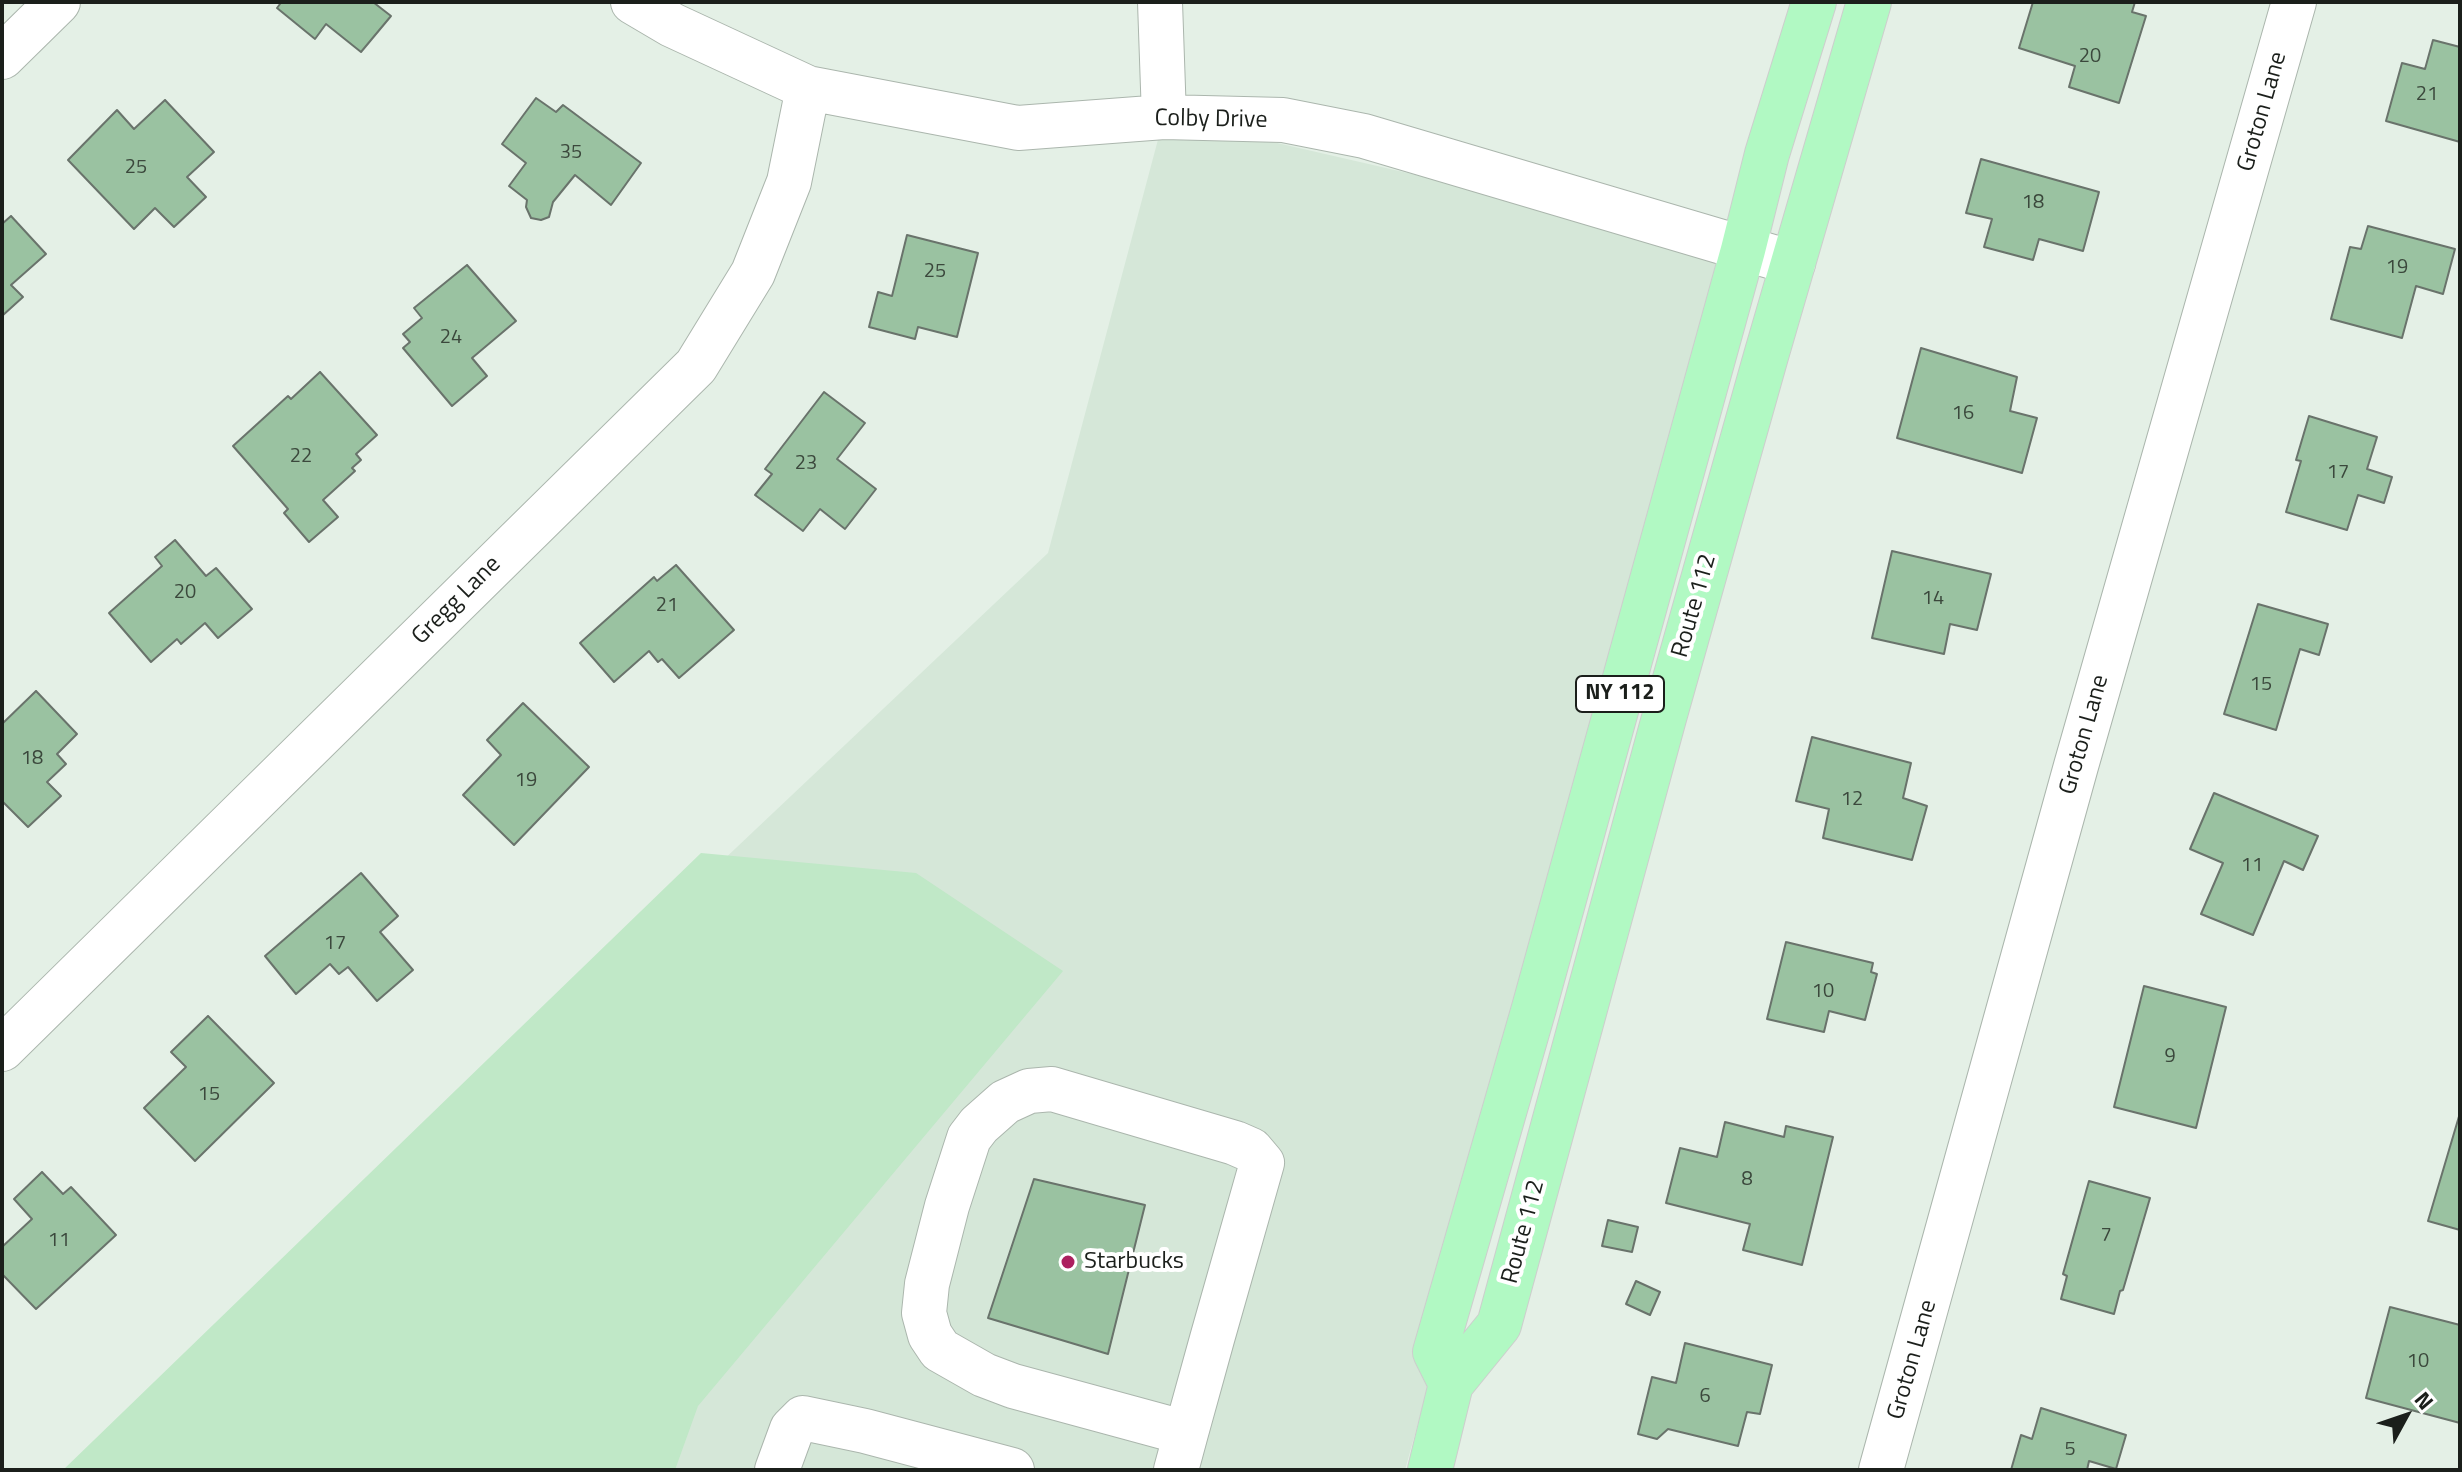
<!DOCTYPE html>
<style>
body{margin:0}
#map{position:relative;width:2462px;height:1472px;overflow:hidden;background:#e4f0e6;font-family:"Titillium Web",sans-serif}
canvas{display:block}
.frame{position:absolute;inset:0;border:4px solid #1b1f1b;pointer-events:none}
.north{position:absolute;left:2366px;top:1376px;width:80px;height:80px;-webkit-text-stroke:6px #fff;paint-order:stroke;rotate:50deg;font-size:22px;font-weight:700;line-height:32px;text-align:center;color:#1b1f1b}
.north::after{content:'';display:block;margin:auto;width:28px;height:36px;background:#1b1f1b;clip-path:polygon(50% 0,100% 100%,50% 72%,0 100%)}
</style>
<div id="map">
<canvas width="2462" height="1472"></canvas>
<div class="frame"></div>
<div class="north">N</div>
</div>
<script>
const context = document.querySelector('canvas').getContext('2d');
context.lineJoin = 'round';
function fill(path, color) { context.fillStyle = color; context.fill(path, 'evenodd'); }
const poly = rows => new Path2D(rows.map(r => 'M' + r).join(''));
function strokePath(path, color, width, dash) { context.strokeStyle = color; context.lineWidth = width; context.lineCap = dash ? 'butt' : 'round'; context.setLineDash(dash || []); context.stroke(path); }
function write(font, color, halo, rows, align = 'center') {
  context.font = font + ' "Titillium Web",sans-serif'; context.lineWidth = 8; context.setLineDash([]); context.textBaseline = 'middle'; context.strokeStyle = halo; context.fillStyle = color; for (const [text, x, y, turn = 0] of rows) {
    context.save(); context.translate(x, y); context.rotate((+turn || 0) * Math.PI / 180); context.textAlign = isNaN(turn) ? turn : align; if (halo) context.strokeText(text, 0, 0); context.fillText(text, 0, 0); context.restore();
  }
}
const built = poly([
 [1164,117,1743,250,1405,1470,78,1470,1048,553]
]);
const green = poly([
 [701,853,916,873,1063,971,698,1406,675,1470,63,1470]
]);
const building = poly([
 [278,2,373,2,391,16,361,52,326,24,315,39,277,8,280,4,278,2],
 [2033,2,2135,2,2132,12,2146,16,2119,103,2069,87,2075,66,2019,48,2033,2],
 [2433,40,2460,47,2460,142,2386,121,2402,63,2425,69,2433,40],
 [536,98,556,112,563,105,641,163,611,205,575,175,553,202,549,217,541,220,531,218,526,207,527,200,509,186,526,163,502,144,536,98],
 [165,100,214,152,187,177,206,197,174,227,155,208,134,229,68,160,117,110,134,129,165,100],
 [1981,159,2099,192,2083,251,2039,239,2033,260,1984,247,1992,219,1966,213,1981,159],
 [11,216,46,254,11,285,23,297,2,316,2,224,11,216],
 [2368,226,2455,249,2443,294,2416,286,2402,338,2331,319,2350,247,2361,249,2368,226],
 [907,235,978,253,957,337,918,327,915,339,869,327,878,292,892,296,907,235],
 [467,265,516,321,472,358,487,376,452,406,403,348,410,342,403,334,422,318,414,308,467,265],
 [1921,348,2017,377,2010,411,2037,418,2022,473,1897,438,1921,348],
 [320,372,377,435,356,454,361,460,352,468,355,471,323,500,338,517,309,542,284,513,288,509,233,446,288,396,291,399,320,372],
 [824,392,865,423,837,459,876,489,845,529,820,509,803,531,755,495,772,474,765,469,824,392],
 [2309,416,2377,437,2367,469,2392,477,2384,503,2358,495,2347,530,2286,512,2301,461,2296,460,2309,416],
 [175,540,206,576,216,568,252,609,218,638,205,623,181,644,177,639,151,662,109,613,162,566,155,557,175,540],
 [1892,551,1991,574,1977,630,1950,624,1944,654,1872,638,1892,551],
 [676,565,734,630,679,678,662,659,658,662,649,651,614,682,580,643,654,577,657,581,676,565],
 [2258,604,2328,624,2319,655,2300,649,2276,730,2224,714,2258,604],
 [36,691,77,734,57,754,66,764,47,782,61,796,28,827,2,801,2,724,36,691],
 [523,703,589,767,514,845,463,795,501,755,487,740,523,703],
 [1812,737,1911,763,1903,798,1927,806,1912,860,1823,838,1829,809,1796,801,1812,737],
 [2214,793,2318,836,2303,870,2284,861,2253,935,2201,914,2223,863,2190,849,2214,793],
 [361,873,398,916,380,932,413,970,377,1001,348,967,339,974,330,964,296,994,265,956,361,873],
 [1786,942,1873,963,1871,972,1877,974,1865,1020,1829,1011,1824,1032,1767,1019,1786,942],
 [2144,986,2226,1007,2196,1128,2114,1107,2144,986],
 [208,1016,274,1083,195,1161,144,1108,186,1067,171,1052,208,1016],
 [2460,1113,2460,1230,2428,1221,2460,1113],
 [1725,1122,1784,1137,1786,1126,1833,1137,1802,1265,1743,1250,1750,1224,1666,1203,1680,1148,1717,1157,1725,1122],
 [42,1172,63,1194,71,1187,116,1235,36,1309,2,1274,2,1247,32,1219,14,1199,42,1172],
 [1034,1179,1145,1205,1108,1354,988,1318,1034,1179],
 [2089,1181,2150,1198,2123,1290,2120,1291,2114,1314,2061,1299,2067,1276,2063,1274,2089,1181],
 [1608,1220,1638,1227,1632,1252,1602,1246,1608,1220],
 [1636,1281,1660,1292,1650,1315,1626,1304,1636,1281],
 [2390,1307,2460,1325,2460,1423,2366,1398,2390,1307],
 [1685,1343,1772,1365,1760,1414,1747,1412,1738,1446,1668,1429,1657,1439,1638,1434,1652,1377,1676,1383,1685,1343],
 [2041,1408,2126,1435,2116,1469,2089,1461,2087,1470,2011,1470,2021,1435,2032,1439,2041,1408]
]);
const minor = poly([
 [633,2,672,25,808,88,1018,128,1164,117,1283,120,1364,136,1793,263],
 [1160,2,1164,117],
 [2,57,58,2],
 [2,1049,696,366,753,273,789,182,808,88],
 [777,1470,792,1429,803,1418,865,1431,1012,1470],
 [1176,1470,1186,1433,1212,1339,1262,1163,1251,1150,1235,1143,1052,1089,1029,1091,1005,1102,979,1125,969,1138,947,1206,927,1284,924,1313,930,1335,940,1350,984,1375,1013,1386,1186,1433],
 [1881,1470,2076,766,2294,2]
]);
const major = poly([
 [1451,1384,1435,1352,1534,1008,1743,250,1767,154,1814,2],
 [1430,1470,1451,1384,1499,1325,1664,718,1766,356,1869,2]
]);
const markers = [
 [1068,1262,8,"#ac205f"]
];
const numberNames = [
 ["20",2090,57],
 ["21",2427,95],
 ["35",571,153],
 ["25",136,168],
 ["18",2033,203],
 ["19",2397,268],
 ["25",935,272],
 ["24",451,338],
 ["16",1963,414],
 ["22",301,457],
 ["23",806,464],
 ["17",2338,473],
 ["20",185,593],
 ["14",1933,599],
 ["21",667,606],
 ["15",2261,685],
 ["18",32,759],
 ["19",526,781],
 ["12",1852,800],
 ["11",2252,866],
 ["17",335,944],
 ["10",1823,992],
 ["9",2170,1057],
 ["15",209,1095],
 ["8",1747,1180],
 ["7",2106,1236],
 ["11",59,1241],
 ["10",2418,1362],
 ["6",1705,1397],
 ["5",2070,1450]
];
const shields = [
 [1620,694,88]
];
const shieldNames = [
 ["NY 112",1620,694]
];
const streetNames = [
 ["Groton Lane",2263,112,-74],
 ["Colby Drive",1211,120,1],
 ["Gregg Lane",457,601,-45],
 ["Route 112",1695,606,-74],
 ["Groton Lane",2085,735,-74],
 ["Route 112",1524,1232,-75],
 ["Groton Lane",1913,1360,-74]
];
const poiNames = [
 ["Starbucks",1084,1262]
];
fill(built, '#d5e7d8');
fill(green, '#c0e8c7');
fill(building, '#9ac2a1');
strokePath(building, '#69736b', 2);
strokePath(minor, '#abb6ad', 46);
strokePath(major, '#cdcecd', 46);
strokePath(minor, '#fff', 44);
strokePath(major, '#b1f9c3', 44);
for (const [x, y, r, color] of markers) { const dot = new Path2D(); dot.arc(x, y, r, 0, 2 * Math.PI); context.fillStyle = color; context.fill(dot); strokePath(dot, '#fff', 3); }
write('20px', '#3b483c', null, numberNames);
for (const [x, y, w] of shields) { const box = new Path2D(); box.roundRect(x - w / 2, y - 18, w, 36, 6); context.fillStyle = '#fff'; context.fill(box); strokePath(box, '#1b1f1b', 2); }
write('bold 22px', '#1b1f1b', null, shieldNames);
write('24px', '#1b1f1b', '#fff', streetNames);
write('24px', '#1b1f1b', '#fff', poiNames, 'left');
</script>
